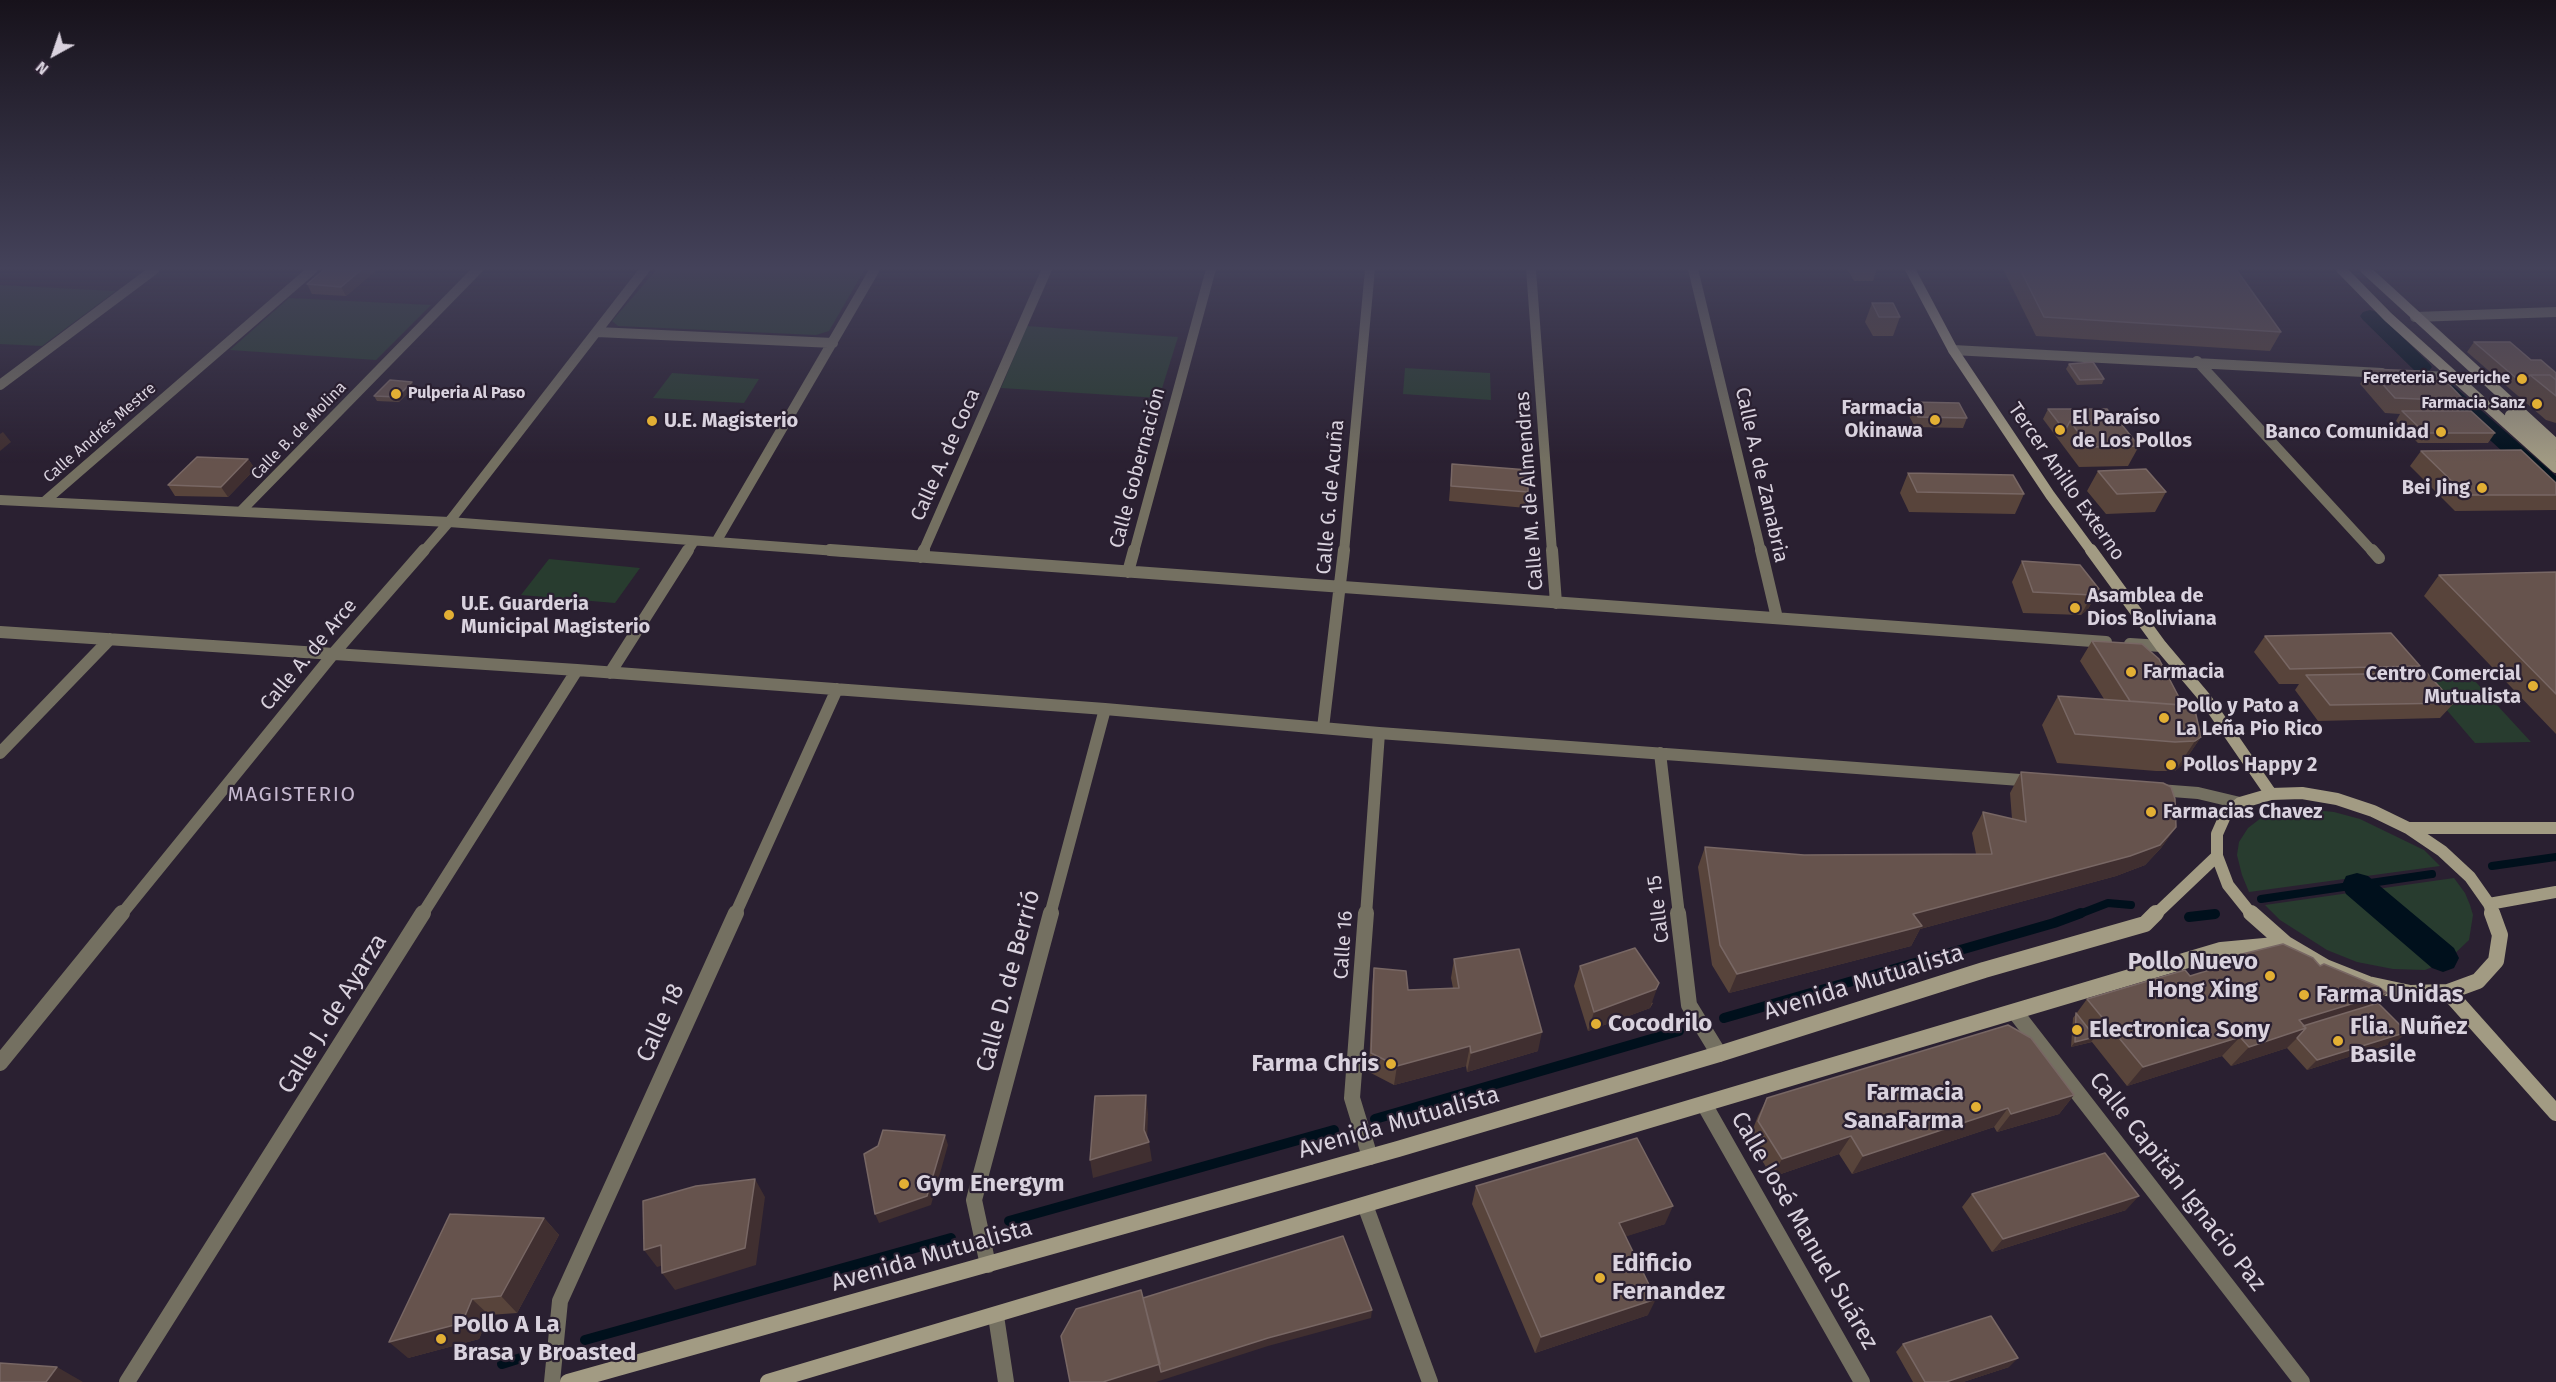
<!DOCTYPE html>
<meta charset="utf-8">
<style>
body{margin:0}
#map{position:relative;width:2556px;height:1382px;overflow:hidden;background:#2a2031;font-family:"Fira Sans",sans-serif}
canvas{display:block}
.north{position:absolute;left:24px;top:24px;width:60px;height:60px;-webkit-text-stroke:4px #2a2031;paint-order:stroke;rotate:220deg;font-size:16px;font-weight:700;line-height:24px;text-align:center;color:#d9d2de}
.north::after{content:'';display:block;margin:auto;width:21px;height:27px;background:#d9d2de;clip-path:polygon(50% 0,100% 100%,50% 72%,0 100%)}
</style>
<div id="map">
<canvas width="2556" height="1382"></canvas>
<div class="north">N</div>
</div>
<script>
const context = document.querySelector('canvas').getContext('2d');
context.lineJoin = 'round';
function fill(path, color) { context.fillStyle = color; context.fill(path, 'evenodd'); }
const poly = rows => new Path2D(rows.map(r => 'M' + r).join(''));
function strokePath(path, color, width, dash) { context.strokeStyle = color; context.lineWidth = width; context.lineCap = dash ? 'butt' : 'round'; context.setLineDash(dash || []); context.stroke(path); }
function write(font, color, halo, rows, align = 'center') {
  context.font = font + ' "Fira Sans",sans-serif'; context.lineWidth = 4.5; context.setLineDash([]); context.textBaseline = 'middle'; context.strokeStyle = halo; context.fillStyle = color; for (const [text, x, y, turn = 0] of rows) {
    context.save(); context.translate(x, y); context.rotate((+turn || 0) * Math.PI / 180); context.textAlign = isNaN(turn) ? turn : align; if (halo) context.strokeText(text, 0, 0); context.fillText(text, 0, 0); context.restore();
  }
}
const green = poly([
 [657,269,865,269,829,331,816,335,618,326,612,321],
 [0,285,116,291,42,346,0,344],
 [289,298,431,305,376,360,230,350],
 [1027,326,1178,337,1159,398,1001,388],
 [1405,368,1490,373,1491,400,1403,394],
 [672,373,759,379,744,403,653,398],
 [549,559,640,568,615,603,521,595],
 [2421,680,2474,680,2531,742,2475,743],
 [2305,809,2334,812,2360,819,2424,850,2440,866,2249,892,2242,875,2237,855,2239,842,2248,828,2261,818,2283,810],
 [2454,878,2465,893,2470,905,2473,915,2469,940,2447,961,2425,970,2393,969,2357,962,2327,950,2280,920,2265,905]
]);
const streamFar1 = poly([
 [2492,866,2556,857],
 [2261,899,2432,874],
 [2077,915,2108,903,2131,905],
 [2209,915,2215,914]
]);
const stream = poly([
 [2189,917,2215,914],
 [1724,1018,2054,923,2081,913],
 [1375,1119,1679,1031],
 [1009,1221,1334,1130],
 [585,1340,951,1238],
 [502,1364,521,1358]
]);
const canal = poly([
 [2370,310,2377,312,2429,363,2432,367,2429,371,2422,373,2415,371,2363,320,2360,316,2363,312,2370,310],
 [2441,379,2448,381,2556,476,2556,495,2548,493,2434,389,2430,385,2434,381,2441,379],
 [2357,873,2368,876,2454,948,2459,958,2454,968,2443,972,2432,968,2346,894,2342,885,2346,876,2357,873]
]);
const streetFar2 = poly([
 [1531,269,1552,552],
 [1693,269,1761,552],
 [2415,317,2556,312],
 [597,332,833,343],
 [1953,350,2382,373],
 [2197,361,2373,552],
 [2417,375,2458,378],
 [0,385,155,269],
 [0,500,449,522,850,552],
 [44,502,313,269],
 [242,510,478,269],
 [716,542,875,269],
 [423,552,449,522,645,269],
 [687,552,694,541],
 [923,552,1047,269],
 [1134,552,1211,269],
 [1344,552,1370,269]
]);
const streetFar1 = poly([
 [830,550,2106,642],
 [1552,550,1556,603],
 [1761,550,1777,618],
 [2372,550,2379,558],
 [921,557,924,550],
 [1128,572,1134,550],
 [0,632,577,670,1105,709,1379,733,2034,781],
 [2130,644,2161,646],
 [610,673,688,550],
 [1323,728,1344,550],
 [0,753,110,639],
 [1660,753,1679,915],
 [2159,790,2198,793,2240,803],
 [121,915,334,653,424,550],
 [422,915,577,670],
 [735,915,837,689],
 [1050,915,1105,709],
 [1366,915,1379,733]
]);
const street = poly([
 [1366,913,1352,1098,1370,1157],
 [1678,913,1689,1005,1719,1054],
 [2015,1012,2302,1382],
 [0,1063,122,913],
 [1704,1104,1862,1382],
 [1365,1205,1430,1382],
 [988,1265,974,1200,1051,913],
 [996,1316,1006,1382],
 [127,1382,423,913],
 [552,1382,560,1301,736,913]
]);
const secondaryFar2 = poly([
 [1910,269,1953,350,2050,495,2092,552],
 [2341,269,2388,317,2556,468],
 [2365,269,2556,444],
 [2510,415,2556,456]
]);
const secondaryFar1 = poly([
 [2091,550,2161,646,2205,698,2271,794],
 [2410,828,2556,828],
 [2489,904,2556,892],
 [2155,915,2217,856],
 [2252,915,2228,885,2217,856,2217,834,2225,816,2240,803,2271,794,2302,793,2337,799,2373,811,2408,828,2442,851,2470,877,2489,904,2493,915]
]);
const secondary = poly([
 [2251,913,2286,944,2325,967,2368,984,2410,993,2448,992,2478,981,2496,961,2500,935,2492,913],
 [2448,992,2556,1113],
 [568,1382,1398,1149,1719,1054,1984,970,2145,924,2156,913],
 [768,1382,2221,950,2286,944]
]);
const wall = poly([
 [325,269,378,269,346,296,312,294,307,284],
 [1847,269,1877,269,1873,281,1854,281],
 [2003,269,2236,269,2281,332,2270,351,2036,336],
 [1872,303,1900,317,1893,336,1873,336,1865,322],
 [2474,342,2531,360,2556,373,2556,423,2546,420,2467,352],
 [2069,364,2104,379,2102,384,2077,385,2066,369],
 [2369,369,2465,401,2459,411,2495,433,2488,443,2418,443,2396,421,2400,414,2385,413,2360,384],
 [414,387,399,402,377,401,374,396],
 [1911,402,1967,418,1963,428,1915,427,1907,412],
 [2048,409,2115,420,2139,446,2128,466,2079,467,2043,419],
 [2421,451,2556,483,2556,510,2455,511,2410,466],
 [248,459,255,469,228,497,175,496,168,485],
 [1452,464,1528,492,1526,508,1449,501],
 [2098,471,2166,492,2155,512,2106,514,2087,491],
 [1908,473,2024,494,2015,514,1909,512,1900,493],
 [2022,561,2099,589,2088,609,2081,615,2023,613,2012,582],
 [2556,572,2556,734,2424,596,2439,575],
 [2265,636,2420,666,2414,673,2454,703,2440,718,2318,721,2295,690,2299,684,2279,684,2254,652],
 [2092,641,2183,705,2201,737,2181,766,2175,771,2156,771,2057,763,2042,725,2058,696,2104,699,2080,661],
 [2021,772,2176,827,2161,848,2145,865,2116,876,1920,929,1911,946,1729,993,1712,965,1698,867,1705,847,1804,855,1976,854,1972,833,1983,812,2012,819,2010,793],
 [2238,955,2320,966,2378,1003,2396,1042,2307,1070,2287,1048,2231,1066,2222,1056,2127,1086,2092,1042,2071,1047,2073,1018,2087,999,2190,976,2231,964],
 [1454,959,1538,1051,1467,1072,1466,1066,1394,1085,1369,1072,1372,987,1374,968,1408,990,1453,988,1451,978],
 [1580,966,1653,1003,1650,1008,1588,1031,1574,986],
 [2074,1095,2059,1114,1997,1132,1994,1127,1852,1174,1839,1154,1772,1177,1749,1139,1758,1116,1767,1098],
 [1476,1186,1665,1224,1626,1236,1648,1315,1535,1353,1472,1204],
 [1972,1194,2126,1210,1992,1252,1962,1207],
 [544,1218,559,1235,517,1313,489,1315,479,1339,408,1358],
 [1903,1344,2009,1367,1963,1382,1913,1382,1896,1352]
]);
const shadedWall = poly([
 [362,269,378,269,346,296,341,287],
 [412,382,414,387,399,402,397,397],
 [3,432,11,442,0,451,0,434],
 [248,459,255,469,228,497,221,487],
 [2099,589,2088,609,2081,615,2092,595],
 [2201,737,2181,766,2175,771,2195,741],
 [2176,827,2161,848,2145,865,2116,876,1920,929,1911,946,1729,993,1737,974,1913,914],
 [1659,983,1650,1008,1588,1031,1594,1012],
 [2387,993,2368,1013,2302,1033,2287,1048,2231,1066,2249,1047,2299,1020],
 [1542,1032,1538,1051,1467,1072,1471,1053],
 [2407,1032,2396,1042,2307,1070,2317,1060],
 [2095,1037,2091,1042,2071,1047,2075,1042],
 [2240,1037,2222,1056,2127,1086,2143,1067],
 [1470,1046,1466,1066,1394,1085,1397,1066],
 [1146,1095,1148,1114,1147,1143,1149,1142,1152,1161,1093,1178,1090,1160,1144,1130],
 [2074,1095,2059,1114,1997,1132,2011,1114],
 [2008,1108,1994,1127,1852,1174,1863,1156],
 [945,1135,948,1145,931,1205,879,1223,875,1214],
 [1851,1136,1839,1154,1772,1177,1782,1159],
 [755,1179,765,1197,756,1265,675,1290,662,1273],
 [2139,1196,2126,1210,1992,1252,2003,1239],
 [1673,1206,1665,1224,1612,1241,1619,1223],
 [544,1218,559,1235,517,1313,501,1296],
 [661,1245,674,1262,657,1267,644,1250],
 [472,1299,489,1315,479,1339,408,1358,389,1342],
 [1656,1299,1648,1315,1535,1353,1541,1337],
 [1372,1310,1371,1318,1268,1346,1156,1382,1103,1382,1160,1364,1268,1338],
 [2018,1358,2009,1367,1963,1382,1946,1382],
 [57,1367,83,1382,46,1382]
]);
const building = poly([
 [325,269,362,269,341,287,307,284,325,269],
 [2020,269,2236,269,2281,332,2044,317,2020,269],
 [1872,303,1893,303,1900,317,1879,317,1872,303],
 [2474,342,2510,342,2531,360,2541,360,2556,373,2556,380,2550,375,2530,375,2523,384,2474,342],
 [2093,362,2104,379,2080,380,2069,364,2093,362],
 [2369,369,2420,371,2445,380,2465,401,2395,398,2369,369],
 [2530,375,2550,375,2556,380,2556,396,2530,375],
 [390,380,412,382,397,397,374,396,390,380],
 [1911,402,1959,403,1967,418,1918,417,1911,402],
 [2048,409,2107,409,2115,420,2070,421,2065,431,2048,409],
 [2402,411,2471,411,2495,433,2425,433,2402,411],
 [2118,420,2139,446,2089,447,2070,421,2118,420],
 [2521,450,2556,483,2556,495,2466,495,2421,451,2521,450],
 [197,457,248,459,221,487,168,485,197,457],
 [1452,464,1528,470,1528,492,1451,486,1452,464],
 [2146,469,2166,492,2117,494,2098,471,2146,469],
 [1908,473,2013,475,2024,494,1917,492,1908,473],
 [2022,561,2080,565,2099,589,2092,595,2033,592,2022,561],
 [2556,572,2556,694,2439,575,2556,572],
 [2391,633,2420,666,2290,669,2265,636,2391,633],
 [2092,641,2142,644,2159,659,2183,705,2130,701,2092,641],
 [2427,673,2454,703,2330,705,2306,675,2427,673],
 [2058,696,2194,706,2201,737,2195,741,2175,742,2075,734,2058,696],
 [2021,772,2163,783,2171,787,2175,799,2176,827,2160,845,2130,856,1913,914,1922,926,1737,974,1720,945,1705,847,1804,855,1992,854,1983,812,2026,822,2021,772],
 [2283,944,2313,958,2320,966,2324,964,2379,987,2387,993,2299,1020,2306,1028,2249,1047,2240,1037,2143,1067,2087,999,2185,970,2190,976,2242,960,2238,955,2283,944],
 [1635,948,1659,983,1656,989,1594,1012,1580,966,1635,948],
 [1519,949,1542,1032,1471,1053,1470,1046,1397,1066,1371,1053,1374,968,1406,971,1408,990,1459,988,1454,959,1519,949],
 [2378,1003,2407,1032,2317,1060,2297,1038,2306,1028,2303,1026,2378,1003],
 [2076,1013,2095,1037,2075,1042,2076,1013],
 [2008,1025,2031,1038,2074,1095,2011,1114,2008,1108,1863,1156,1851,1136,1782,1159,1758,1121,1767,1098,2008,1025],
 [1146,1095,1144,1130,1149,1142,1090,1160,1095,1096,1146,1095],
 [883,1130,945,1135,927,1196,875,1214,864,1154,878,1146,883,1130],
 [1637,1138,1673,1206,1619,1223,1656,1299,1541,1337,1476,1186,1637,1138],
 [2105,1153,2139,1196,2003,1239,1972,1194,2105,1153],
 [755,1179,745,1248,662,1273,661,1245,644,1250,643,1201,696,1186,755,1179],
 [450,1214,544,1218,501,1296,472,1299,462,1323,389,1342,450,1214],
 [1343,1236,1372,1310,1268,1338,1161,1372,1143,1298,1343,1236],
 [1141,1290,1160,1364,1103,1382,1070,1382,1061,1336,1076,1309,1141,1290],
 [1991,1316,2018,1358,1946,1382,1925,1382,1903,1344,1991,1316],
 [0,1363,57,1367,46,1382,0,1382,0,1363]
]);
const markers = [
 [2522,379,6,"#e2af34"],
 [396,394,6,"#e2af34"],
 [2537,404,6,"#e2af34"],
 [1935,420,6,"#e2af34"],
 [652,421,6,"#e2af34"],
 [2060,430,6,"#e2af34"],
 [2441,432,6,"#e2af34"],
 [2482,488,6,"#e2af34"],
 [2075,608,6,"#e2af34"],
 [449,615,6,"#e2af34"],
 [2131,672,6,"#e2af34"],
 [2533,686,6,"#e2af34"],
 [2164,718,6,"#e2af34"],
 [2171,765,6,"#e2af34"],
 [2151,812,6,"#e2af34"],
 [2270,976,6,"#e2af34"],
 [2304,995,6,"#e2af34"],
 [1596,1024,6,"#e2af34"],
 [2077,1030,6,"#e2af34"],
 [2338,1041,6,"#e2af34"],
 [1391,1064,6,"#e2af34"],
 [1976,1107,6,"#e2af34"],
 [904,1184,6,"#e2af34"],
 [1600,1278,6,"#e2af34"],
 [441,1339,6,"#e2af34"]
];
const farPoinames = [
 ["Ferreteria Severiche",2510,379],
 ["Pulperia Al Paso",408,394,"left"],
 ["Farmacia Sanz",2525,404]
];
const farStreetnames = [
 ["Calle B. de Molina",299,431,-46],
 ["Calle Andrés Mestre",100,433,-41]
];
const poiNames = [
 ["Farmacia",1923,408,"right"],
 ["Okinawa",1923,431,"right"],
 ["El Paraíso",2072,418],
 ["de Los Pollos",2072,441],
 ["U.E. Magisterio",664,421],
 ["Banco Comunidad",2429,432,"right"],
 ["Bei Jing",2470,488,"right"],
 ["Asamblea de",2087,596],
 ["Dios Boliviana",2087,619],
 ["U.E. Guarderia",461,604],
 ["Municipal Magisterio",461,627],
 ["Farmacia",2143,672],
 ["Centro Comercial",2521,674,"right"],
 ["Mutualista",2521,697,"right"],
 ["Pollo y Pato a",2176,706],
 ["La Leña Pio Rico",2176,729],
 ["Pollos Happy 2",2183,765],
 ["Farmacias Chavez",2163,812]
];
const streetNames = [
 ["Calle A. de Coca",946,455,-66],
 ["Calle Gobernación",1138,468,-75],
 ["Calle A. de Zanabria",1761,475,77],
 ["Tercer Anillo Externo",2066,482,55],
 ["Calle M. de Almendras",1530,491,-94],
 ["Calle G. de Acuña",1331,497,-85],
 ["Calle A. de Arce",309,655,-50],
 ["Calle 15",1659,909,-97],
 ["Calle 16",1344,945,-86]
];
const neighbourhoodNames = [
 ["MAGISTERIO",292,795]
];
const nearPoinames = [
 ["Pollo Nuevo",2258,962,"right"],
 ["Hong Xing",2258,990,"right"],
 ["Farma Unidas",2316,995],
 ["Cocodrilo",1608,1024],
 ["Flia. Nuñez",2350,1027],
 ["Basile",2350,1055],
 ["Electronica Sony",2089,1030],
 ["Farma Chris",1379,1064,"right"],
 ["Farmacia",1964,1093,"right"],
 ["SanaFarma",1964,1121,"right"],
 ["Gym Energym",916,1184],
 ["Edificio",1612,1264],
 ["Fernandez",1612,1292],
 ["Pollo A La",453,1325],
 ["Brasa y Broasted",453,1353]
];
const nearStreetnames = [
 ["Calle D. de Berrió",1009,981,-75],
 ["Avenida Mutualista",1864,983,-17],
 ["Calle J. de Ayarza",333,1014,-58],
 ["Calle 18",661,1023,-66],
 ["Avenida Mutualista",1399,1123,-16],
 ["Calle Capitán Ignacio Paz",2177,1182,52],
 ["Calle José Manuel Suárez",1804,1231,60],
 ["Avenida Mutualista",932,1256,-16]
];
fill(green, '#283c2f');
strokePath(streamFar1, '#00101c', 8);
strokePath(stream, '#00101c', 10);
fill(canal, '#00101c');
strokePath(streetFar2, '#747061', 10);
strokePath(streetFar1, '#747061', 12);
strokePath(street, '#747061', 16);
strokePath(secondaryFar2, '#a29b83', 10);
strokePath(secondaryFar1, '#a29b83', 12);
strokePath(secondary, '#a29b83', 16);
fill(wall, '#58443b');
fill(shadedWall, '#402f30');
fill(building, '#66534d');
strokePath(building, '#786764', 1.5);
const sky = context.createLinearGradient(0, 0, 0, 463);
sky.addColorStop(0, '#17121b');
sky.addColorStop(0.58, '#44425a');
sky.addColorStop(1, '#44425a00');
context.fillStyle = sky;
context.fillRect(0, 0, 2556, 463);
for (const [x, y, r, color] of markers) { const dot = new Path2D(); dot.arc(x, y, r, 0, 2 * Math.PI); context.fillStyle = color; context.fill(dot); strokePath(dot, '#2a2031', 2); }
write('bold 16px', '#d9d2de', '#2a2031', farPoinames, 'right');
write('16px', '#d9d2de', '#2a2031', farStreetnames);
write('bold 20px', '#d9d2de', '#2a2031', poiNames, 'left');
write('20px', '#d9d2de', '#2a2031', streetNames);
context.letterSpacing = '1.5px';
write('21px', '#c6b9d0', '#2a2031', neighbourhoodNames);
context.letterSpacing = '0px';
write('bold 24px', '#d9d2de', '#2a2031', nearPoinames, 'left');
write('24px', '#d9d2de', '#2a2031', nearStreetnames);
</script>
